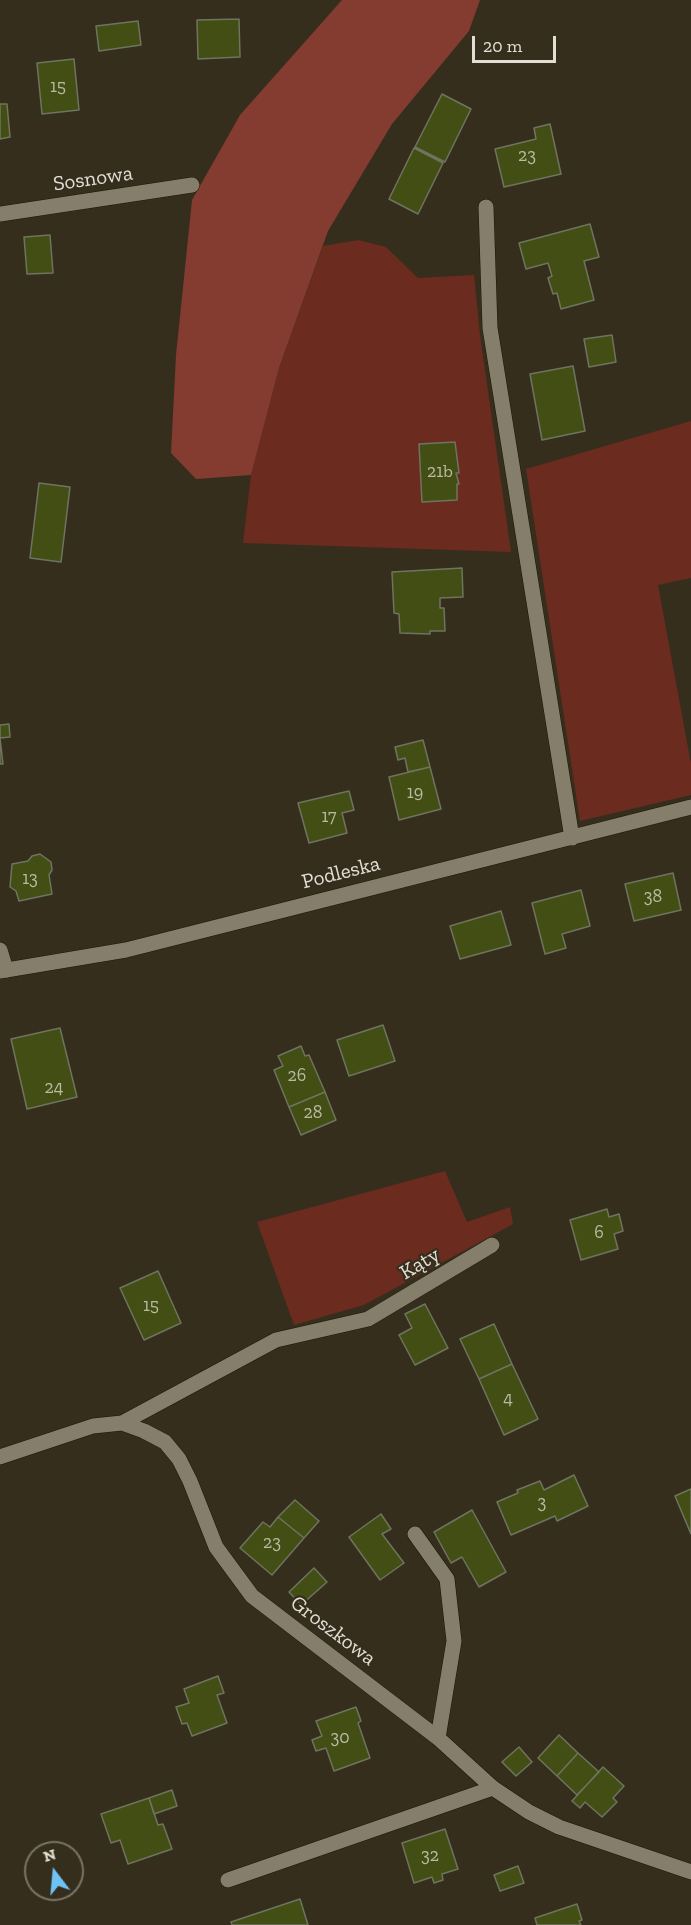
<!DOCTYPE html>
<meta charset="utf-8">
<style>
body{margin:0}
#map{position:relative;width:691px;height:1925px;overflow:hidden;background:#352e1d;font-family:"Zilla Slab",serif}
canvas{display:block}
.north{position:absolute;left:24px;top:1841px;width:60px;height:60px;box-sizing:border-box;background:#352e1d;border:2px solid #7a7466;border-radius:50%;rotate:344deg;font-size:16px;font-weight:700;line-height:24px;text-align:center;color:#e2ded3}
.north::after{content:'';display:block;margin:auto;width:21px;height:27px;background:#6fc2f4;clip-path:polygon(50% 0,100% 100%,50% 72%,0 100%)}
.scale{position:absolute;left:472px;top:36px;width:84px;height:27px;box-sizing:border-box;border:3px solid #e2ded3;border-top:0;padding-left:8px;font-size:18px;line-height:21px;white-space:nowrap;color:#e2ded3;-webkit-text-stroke:4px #352e1d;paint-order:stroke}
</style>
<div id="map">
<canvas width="691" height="1925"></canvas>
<div class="north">N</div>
<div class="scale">20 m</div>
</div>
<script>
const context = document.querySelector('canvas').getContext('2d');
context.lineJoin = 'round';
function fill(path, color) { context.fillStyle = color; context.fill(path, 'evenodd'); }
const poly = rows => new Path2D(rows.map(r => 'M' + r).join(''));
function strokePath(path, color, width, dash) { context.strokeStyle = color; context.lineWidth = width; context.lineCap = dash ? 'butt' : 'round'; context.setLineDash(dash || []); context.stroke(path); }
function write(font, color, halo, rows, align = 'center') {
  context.font = font + ' "Zilla Slab",serif'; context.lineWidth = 4.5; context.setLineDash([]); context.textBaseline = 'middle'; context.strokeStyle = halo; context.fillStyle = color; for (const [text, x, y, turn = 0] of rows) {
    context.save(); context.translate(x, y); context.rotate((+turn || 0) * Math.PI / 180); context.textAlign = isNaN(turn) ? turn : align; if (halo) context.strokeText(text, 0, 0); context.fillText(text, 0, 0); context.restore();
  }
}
const green = poly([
 [358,240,386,247,418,278,474,275,480,335,511,552,243,543,251,475,279,368,323,246],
 [691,421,691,578,658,585,691,764,691,795,580,821,526,469],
 [445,1171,467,1222,510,1207,513,1224,364,1305,294,1325,257,1222]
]);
const forest = poly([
 [342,0,480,0,469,31,392,124,328,231,279,368,251,475,196,479,171,453,176,355,192,200,240,115]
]);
const building = poly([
 [239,19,240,57,198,59,197,20,239,19],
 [138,21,141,45,99,51,96,26,138,21],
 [74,59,79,110,42,114,37,63,74,59],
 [442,94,471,109,445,162,415,147,442,94],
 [0,104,7,104,10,137,0,139,0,104],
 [550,124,561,174,504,187,495,149,536,139,534,128,550,124],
 [414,148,443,163,418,214,389,199,414,148],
 [590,224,599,257,584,261,594,300,561,309,557,293,553,294,548,278,552,276,548,263,526,269,519,243,590,224],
 [50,235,53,273,27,274,24,237,50,235],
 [612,335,616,362,589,367,584,339,612,335],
 [573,366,585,431,542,440,530,374,573,366],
 [455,442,459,473,456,473,459,484,457,484,457,500,422,502,419,444,455,442],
 [39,483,70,487,61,562,30,558,39,483],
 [462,568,463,597,440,598,440,608,444,608,445,631,430,631,430,634,400,633,399,614,394,613,392,572,462,568],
 [9,724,10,737,0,738,3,764,0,764,0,725,9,724],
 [423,740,430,767,408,772,405,758,398,760,395,747,423,740],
 [430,767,441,809,399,820,389,777,430,767],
 [349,791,354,810,342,813,347,833,309,843,298,803,349,791],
 [40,854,51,862,52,870,49,875,52,894,19,901,16,891,10,887,12,864,28,861,32,856,40,854],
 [673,873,681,910,634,921,625,884,673,873],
 [581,890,590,926,562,934,566,948,545,954,532,903,581,890],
 [501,911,511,945,460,959,450,926,501,911],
 [383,1025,395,1061,349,1076,337,1040,383,1025],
 [60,1028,77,1097,27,1109,11,1039,60,1028],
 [301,1046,305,1056,309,1055,325,1092,289,1107,274,1070,283,1066,278,1056,301,1046],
 [325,1092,336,1120,301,1135,289,1107,325,1092],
 [607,1209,609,1217,619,1214,623,1231,614,1234,618,1249,581,1260,570,1220,607,1209],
 [158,1271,181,1323,144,1340,120,1288,158,1271],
 [425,1304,448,1348,415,1365,399,1335,412,1328,405,1314,425,1304],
 [494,1324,512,1364,479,1379,460,1339,494,1324],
 [512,1364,538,1419,504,1435,479,1379,512,1364],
 [574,1475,588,1506,557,1521,555,1516,511,1535,497,1502,518,1493,517,1490,540,1481,544,1490,574,1475],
 [691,1489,691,1534,675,1496,691,1489],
 [295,1500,319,1521,304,1538,278,1517,295,1500],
 [472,1510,506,1572,479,1587,462,1557,451,1563,434,1532,472,1510],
 [381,1514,391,1529,382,1534,404,1563,380,1580,349,1537,381,1514],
 [278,1517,304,1538,272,1575,240,1548,263,1522,270,1527,278,1517],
 [314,1568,327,1582,301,1605,289,1592,314,1568],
 [218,1676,224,1693,217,1695,227,1723,192,1736,187,1723,182,1724,176,1707,189,1703,184,1689,218,1676],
 [356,1707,361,1721,358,1723,370,1758,334,1771,326,1748,316,1751,312,1740,322,1736,316,1721,356,1707],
 [559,1735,578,1753,557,1776,538,1758,559,1735],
 [519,1747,532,1762,516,1776,502,1762,519,1747],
 [578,1753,599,1772,577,1795,557,1776,578,1753],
 [603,1767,624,1786,613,1798,617,1802,602,1817,585,1802,580,1808,572,1801,603,1767],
 [172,1790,177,1806,154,1814,149,1798,172,1790],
 [149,1798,158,1825,163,1824,172,1849,128,1864,120,1840,111,1843,101,1814,149,1798],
 [445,1829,458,1869,442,1874,443,1880,434,1883,432,1877,414,1883,402,1843,445,1829],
 [518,1866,524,1883,500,1891,494,1875,518,1866],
 [300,1899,308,1925,232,1925,231,1922,300,1899],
 [577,1904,582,1920,579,1921,581,1925,537,1925,535,1918,577,1904]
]);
const lane = poly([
 [486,207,490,328,572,838],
 [0,950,6,970],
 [415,1534,447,1579,454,1641,438,1738],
 [228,1880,493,1788]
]);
const street = poly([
 [0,214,192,185],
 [0,971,126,950,691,807],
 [122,1423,276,1340,368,1319,492,1245],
 [0,1457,93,1426,122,1423,144,1431,165,1442,179,1459,190,1481,216,1547,252,1596,438,1738,493,1788,529,1812,559,1827,691,1872]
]);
const numberNames = [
 ["15",58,87],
 ["23",527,156],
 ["21b",440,472],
 ["19",415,793],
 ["17",329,817],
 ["13",30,879],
 ["38",653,897],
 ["26",297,1076],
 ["24",54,1088],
 ["28",313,1113],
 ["6",599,1233],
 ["15",151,1306],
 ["4",508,1399],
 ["3",542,1503],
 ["23",272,1543],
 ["30",340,1738],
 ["32",430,1856]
];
const streetNames = [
 ["Sosnowa",93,179,-8],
 ["Podleska",341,873,-14],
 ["Kąty",420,1264,-31],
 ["Groszkowa",333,1631,37]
];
fill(green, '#6b2b1f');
fill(forest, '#833c2f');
fill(building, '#424e14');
strokePath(building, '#6f7460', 1.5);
strokePath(lane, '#1c1606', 16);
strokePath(street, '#1c1606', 16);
strokePath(lane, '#857e6a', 15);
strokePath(street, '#857e6a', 15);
write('18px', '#babaa3', null, numberNames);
write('21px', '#e2ded3', '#352e1d', streetNames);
</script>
